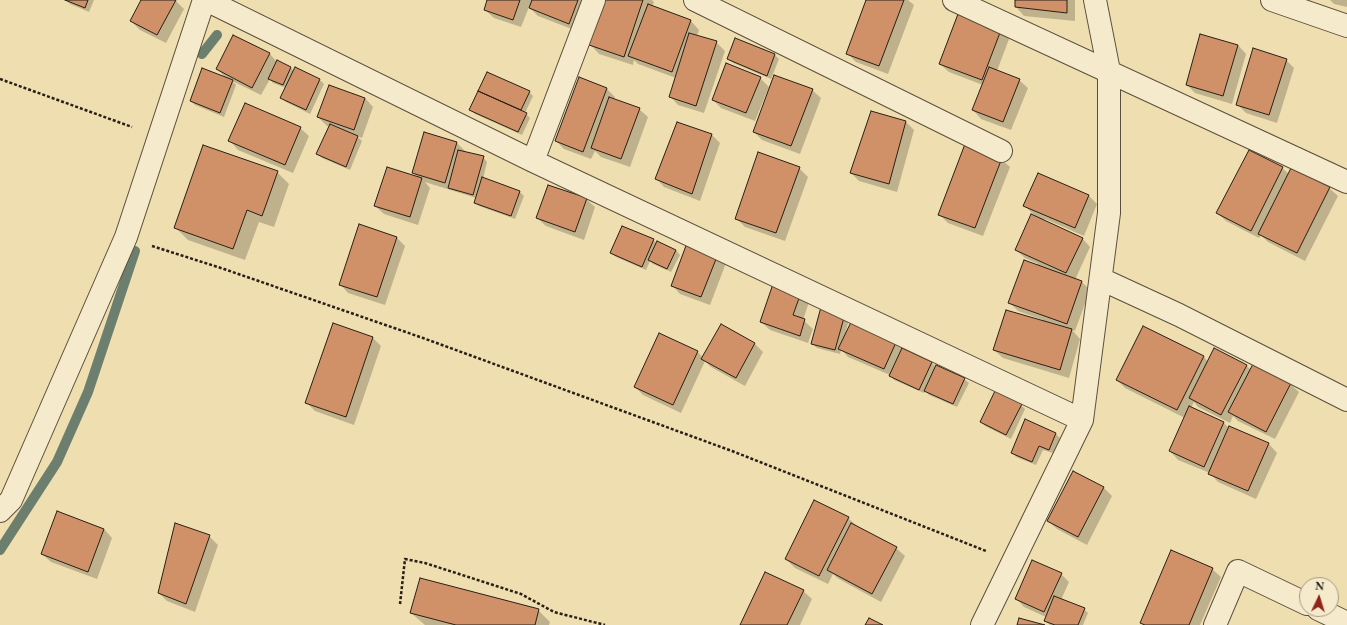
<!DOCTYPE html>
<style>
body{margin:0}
#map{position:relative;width:1347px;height:625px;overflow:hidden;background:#efdeb0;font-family:"EB Garamond",serif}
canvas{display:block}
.north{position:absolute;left:1299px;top:577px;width:40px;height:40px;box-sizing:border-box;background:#f5eacc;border:1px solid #a39983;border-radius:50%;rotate:4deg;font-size:11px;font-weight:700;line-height:16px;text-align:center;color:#281f16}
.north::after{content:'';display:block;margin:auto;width:14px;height:18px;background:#8f2418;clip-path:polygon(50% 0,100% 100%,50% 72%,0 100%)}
</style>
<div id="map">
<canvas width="1347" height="625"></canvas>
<div class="north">N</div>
</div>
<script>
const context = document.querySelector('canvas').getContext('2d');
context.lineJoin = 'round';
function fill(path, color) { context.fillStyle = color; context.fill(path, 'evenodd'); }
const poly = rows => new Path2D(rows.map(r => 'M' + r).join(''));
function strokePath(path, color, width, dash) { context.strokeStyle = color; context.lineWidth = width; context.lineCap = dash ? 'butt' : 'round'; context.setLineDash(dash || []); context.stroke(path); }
const shadow = poly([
 [66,0,94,0,89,12,70,4],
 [142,0,175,0,184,9,166,43,140,30,131,21],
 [488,0,590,0,577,31,538,16,529,7,521,27,494,18,485,10],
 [606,0,652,0,654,2,652,7,691,21,699,30,697,36,716,42,725,51,704,113,678,105,670,96,676,78,638,64,634,60,633,65,599,54,591,45],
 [867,0,908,0,914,5,888,74,856,62,847,53],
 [1016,0,1075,0,1075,21,1024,16,1016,7],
 [1330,0,1347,0,1347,7,1334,4],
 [1000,30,1009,39,997,71,1019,80,1028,88,1011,130,981,119,973,110,983,85,949,72,940,64],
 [233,36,270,54,277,62,291,68,294,71,320,80,324,84,310,114,286,102,281,98,286,88,273,83,270,79,261,95,232,81,236,85,224,117,195,105,191,101,227,79,217,69],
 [736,40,775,55,779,59,771,79,733,63,728,59],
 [1238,45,1246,54,1232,104,1195,93,1187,85],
 [1286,60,1294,68,1277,123,1246,113,1237,104],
 [488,73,529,92,533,96,525,113,530,118,522,135,475,114,471,110],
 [760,78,769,87,755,121,721,108,713,100],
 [606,88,615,97,614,100,639,109,648,117,630,167,601,157,595,151,591,159,564,149,556,141],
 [812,90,821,98,800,154,762,140,754,132],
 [365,98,373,107,362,138,357,136,362,141,350,170,322,158,318,154,330,127,327,126,318,117],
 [906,122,914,130,897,192,859,181,851,173],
 [300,128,309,136,293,173,238,150,230,141],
 [425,133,457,143,465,151,465,153,483,157,487,162,483,179,520,192,524,196,515,219,479,206,475,202,476,198,425,182,430,188,418,225,384,214,375,206,419,178,413,173],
 [712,135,720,143,700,201,664,187,656,178],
 [1001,159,1010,167,983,236,948,223,939,214],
 [799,168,808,177,785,241,745,227,736,218],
 [1282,168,1289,174,1329,188,1338,196,1305,261,1268,242,1261,235,1259,238,1226,221,1217,213],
 [277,172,289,184,274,227,259,222,245,260,188,240,176,228],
 [1038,174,1089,196,1097,204,1084,236,1045,219,1044,221,1082,238,1090,247,1075,280,1082,282,1090,290,1075,331,1072,330,1080,339,1069,378,1003,358,994,350,1043,322,1043,320,1018,311,1010,303,1038,264,1025,258,1016,250,1036,217,1025,206],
 [586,199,595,207,584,240,546,226,537,218],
 [397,238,405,246,385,305,348,293,340,284],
 [653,240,657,243,676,250,680,255,671,272,653,264,650,261,646,270,616,257,611,253],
 [688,244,726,263,710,305,680,294,672,285],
 [775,282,810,299,803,320,813,329,808,343,770,330,761,322],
 [822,308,849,319,845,335,846,336,853,319,906,348,905,350,932,363,936,367,964,379,969,383,957,407,929,395,925,390,924,393,894,380,890,375,848,357,841,349,840,354,817,348,812,344],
 [334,324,373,338,381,346,354,425,315,411,306,402],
 [1144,327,1204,357,1208,362,1247,366,1251,370,1290,384,1299,392,1275,439,1238,421,1233,416,1230,423,1198,407,1194,402,1191,408,1224,423,1229,428,1230,427,1269,444,1277,453,1256,499,1218,482,1210,473,1178,460,1170,451,1185,418,1125,388,1117,380],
 [755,344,763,352,745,386,711,367,705,361,681,413,643,395,635,387,697,351,703,358],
 [1021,405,1025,409,1011,439,985,426,981,422],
 [1026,421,1056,434,1060,438,1053,453,1043,450,1036,465,1016,457,1012,452],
 [1073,472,1104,488,1112,496,1087,545,1057,529,1048,521],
 [848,518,857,526,896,548,905,556,881,602,837,578,833,574,828,584,795,568,786,559],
 [104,529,112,538,97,579,51,562,42,554],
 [209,536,218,545,195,612,167,601,159,593],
 [1212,569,1221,577,1200,625,1144,625,1141,623],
 [1061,574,1069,582,1061,600,1084,609,1088,613,1083,625,1050,625,1045,620,1046,617,1024,607,1016,598],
 [803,591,812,599,800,625,741,625],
 [538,610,550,622,549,625,425,625,411,613]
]);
const stream = poly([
 [202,54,217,35],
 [0,550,57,462,88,392,135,251]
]);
const building = poly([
 [65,0,88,0,85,8,65,0],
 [141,0,176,0,157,35,130,21,141,0],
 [487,0,520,0,513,20,484,10,487,0],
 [532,0,578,0,569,24,529,8,532,0],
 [604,0,643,0,624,57,589,45,604,0],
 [866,0,904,0,879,66,846,54,866,0],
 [1015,0,1067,0,1067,13,1015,7,1015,0],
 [648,4,691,20,672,72,628,56,648,4],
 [958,14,1001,30,982,80,939,64,958,14],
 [689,33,717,41,696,106,669,97,689,33],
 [1200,34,1238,45,1223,96,1186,85,1200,34],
 [233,35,270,53,252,88,216,69,233,35],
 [735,38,775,54,767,76,727,59,735,38],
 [1253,48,1287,59,1269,115,1236,105,1253,48],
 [277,60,291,67,283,85,268,79,277,60],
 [726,63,761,77,746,113,712,100,726,63],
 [295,67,320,79,306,110,280,98,295,67],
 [989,67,1020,79,1003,122,972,110,989,67],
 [202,68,233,80,220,113,190,101,202,68],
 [487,72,530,91,521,110,478,91,487,72],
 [774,75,813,89,791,146,753,132,774,75],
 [579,77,607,88,583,152,555,141,579,77],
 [329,85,365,98,354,130,317,117,329,85],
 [478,91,527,113,518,132,469,110,478,91],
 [609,97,640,108,621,159,591,148,609,97],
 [245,103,301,127,285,165,228,141,245,103],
 [871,111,906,121,889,184,850,173,871,111],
 [677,122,712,134,692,194,655,179,677,122],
 [330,124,358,136,346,167,316,154,330,124],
 [424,132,457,142,445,183,412,173,424,132],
 [965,144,1002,158,975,228,938,215,965,144],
 [203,145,278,171,262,216,247,210,233,249,174,228,203,145],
 [458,150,484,156,473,195,448,188,458,150],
 [1249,150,1283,167,1251,231,1216,213,1249,150],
 [758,152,800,167,776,233,735,219,758,152],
 [387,167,422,178,410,217,374,206,387,167],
 [1291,168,1330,187,1297,253,1258,234,1291,168],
 [1038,173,1089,195,1075,228,1023,206,1038,173],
 [482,177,520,191,511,216,474,203,482,177],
 [548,185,587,198,575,232,536,218,548,185],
 [1031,214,1083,238,1066,273,1015,250,1031,214],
 [359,224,397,237,377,297,339,285,359,224],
 [622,226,654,239,642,267,610,253,622,226],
 [657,241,676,250,667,269,648,260,657,241],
 [687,243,718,254,701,297,671,286,687,243],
 [1024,260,1082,281,1067,324,1008,303,1024,260],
 [774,281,802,290,793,315,805,319,800,336,760,322,774,281],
 [821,307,845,314,835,350,811,344,821,307],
 [1006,310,1072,329,1060,370,993,350,1006,310],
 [853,318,898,338,884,369,838,349,853,318],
 [333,323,373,337,346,417,305,403,333,323],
 [721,324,755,343,736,378,701,359,721,324],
 [1143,326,1204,356,1177,410,1116,380,1143,326],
 [659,333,698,351,673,405,634,387,659,333],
 [902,348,932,362,919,390,889,376,902,348],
 [1214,348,1247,365,1221,415,1189,398,1214,348],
 [1253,364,1291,383,1266,432,1228,412,1253,364],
 [936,365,965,378,953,404,924,391,936,365],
 [995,391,1022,404,1006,435,980,422,995,391],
 [1189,406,1224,422,1204,467,1169,451,1189,406],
 [1025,419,1056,433,1049,450,1039,446,1032,462,1011,453,1025,419],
 [1229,426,1269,443,1248,491,1208,474,1229,426],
 [1073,471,1104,487,1078,537,1047,521,1073,471],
 [814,500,849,517,819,576,785,559,814,500],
 [57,511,104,529,88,572,41,554,57,511],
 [175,523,210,535,186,604,158,593,175,523],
 [851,523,897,547,872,594,827,570,851,523],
 [1171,550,1213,568,1189,625,1145,625,1140,623,1171,550],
 [1032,560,1062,573,1044,612,1015,599,1032,560],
 [765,572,804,590,787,625,740,625,765,572],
 [420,578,539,609,535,625,456,625,410,613,420,578],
 [1054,596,1085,608,1078,625,1055,625,1044,621,1054,596],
 [869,618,883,625,865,625,869,618],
 [1019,618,1045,625,1017,625,1019,618]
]);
const path = poly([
 [0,79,132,127],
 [152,246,224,269,423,338,732,451,986,551],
 [400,604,405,559,425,563,521,594,554,612,605,625]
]);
const minor = poly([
 [206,0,533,161,1082,420],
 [695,0,1001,151],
 [954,0,1347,182],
 [1272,0,1347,26],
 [533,161,594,0],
 [1101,279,1179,315,1347,400],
 [0,511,11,500,126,237,204,0],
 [1318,609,1347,623],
 [982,625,1082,420,1109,213,1109,71,1095,0],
 [1215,625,1238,571,1307,604]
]);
fill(shadow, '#0003');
strokePath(stream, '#6c7e6d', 10);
fill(building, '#d09169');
strokePath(building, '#281f16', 1);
strokePath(minor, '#5a4f3c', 24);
strokePath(path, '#281f16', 2.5, [3, 2]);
strokePath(minor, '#f5eacc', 22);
</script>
